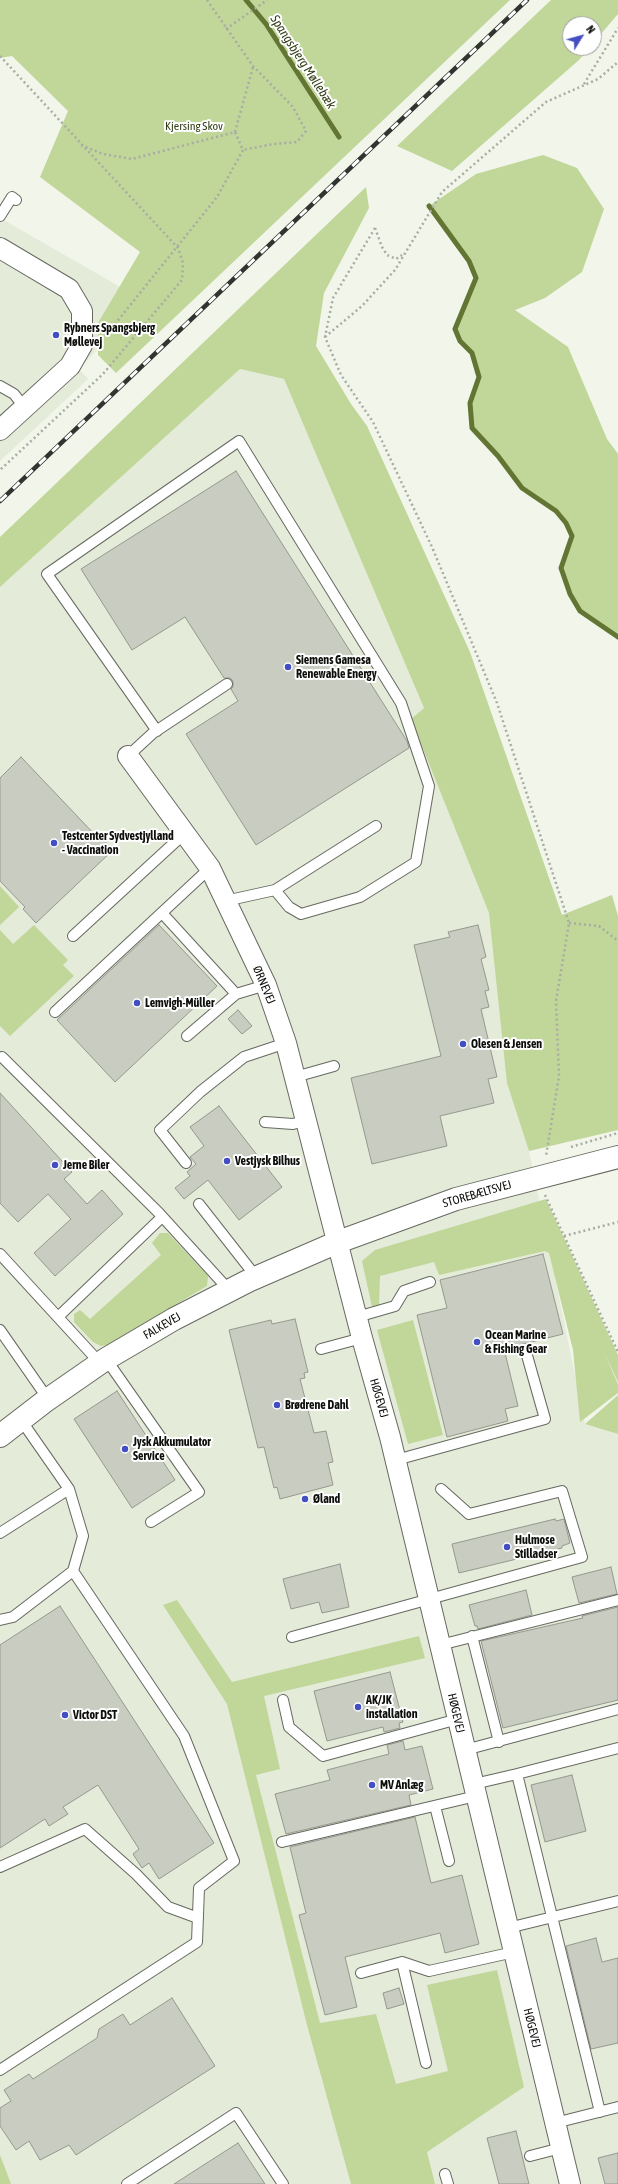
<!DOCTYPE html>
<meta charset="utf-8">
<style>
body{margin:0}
#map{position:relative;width:618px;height:2184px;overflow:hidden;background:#f1f5ea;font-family:"Asap Condensed",sans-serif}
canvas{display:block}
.north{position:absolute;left:562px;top:16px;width:40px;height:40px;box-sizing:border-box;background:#fff;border:1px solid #9e9f9d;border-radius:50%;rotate:53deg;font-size:11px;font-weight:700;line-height:16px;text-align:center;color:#0d0f0b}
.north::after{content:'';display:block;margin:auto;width:14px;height:18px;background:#424ec2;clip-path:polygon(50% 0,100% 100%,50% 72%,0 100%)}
</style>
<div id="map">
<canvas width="618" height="2184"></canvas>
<div class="north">N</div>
</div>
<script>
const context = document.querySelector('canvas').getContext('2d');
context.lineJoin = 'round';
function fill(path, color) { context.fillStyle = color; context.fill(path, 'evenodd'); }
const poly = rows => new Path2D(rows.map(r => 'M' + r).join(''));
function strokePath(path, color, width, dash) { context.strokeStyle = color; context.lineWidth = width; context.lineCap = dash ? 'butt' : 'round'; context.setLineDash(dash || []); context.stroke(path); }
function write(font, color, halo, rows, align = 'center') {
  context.font = font + ' "Asap Condensed",sans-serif'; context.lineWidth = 4; context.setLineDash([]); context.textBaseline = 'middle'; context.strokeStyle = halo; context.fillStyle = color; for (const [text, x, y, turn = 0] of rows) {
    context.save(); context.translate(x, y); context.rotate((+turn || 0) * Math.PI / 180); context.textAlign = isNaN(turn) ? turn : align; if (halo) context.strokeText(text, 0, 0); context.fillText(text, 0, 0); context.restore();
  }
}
const built = poly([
 [0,218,143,300,79,369,88,379,0,461],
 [240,369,284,379,424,708,411,719,489,913,529,1151,585,1424,618,1434,618,2184,0,2184,0,587]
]);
const green = poly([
 [0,0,510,0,116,373,98,355,98,323,140,252,40,177,68,111,12,56,0,58],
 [551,0,618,0,618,14,594,42,594,24,570,24,570,48,589,48,579,60,452,171,397,146],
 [543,155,577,168,604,209,582,272,545,298,515,310,568,347,607,439,618,454,618,637,580,611,570,594,561,568,572,536,566,523,556,511,522,488,498,456,472,428,470,403,479,377,472,353,460,341,455,329,476,278,469,261,429,206,476,174],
 [366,187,369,208,324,293,316,346,351,404,367,426,470,652,562,915,612,895,618,916,618,1130,529,1151,507,1083,489,913,411,719,424,708,284,379,240,369,0,587,0,537],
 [0,886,19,907,0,925],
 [34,925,68,960,63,965,74,976,10,1036,0,1026,0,930,13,944],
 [546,1199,618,1355,618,1382,603,1350,618,1384,618,1393,580,1422,573,1350,549,1253,545,1251,439,1275,434,1262,380,1276,379,1305,372,1307,362,1261,375,1250],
 [160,1233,168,1233,208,1276,207,1286,107,1345,101,1346,93,1342,74,1322,74,1314,80,1310,90,1319,161,1255,152,1243],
 [413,1320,443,1435,408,1444,377,1330],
 [618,1395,618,1434,585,1424],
 [177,1600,232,1682,419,1636,425,1658,264,1696,280,1769,256,1775,320,2023,376,2014,396,2084,448,2071,427,1985,497,1970,524,2087,427,2152,435,2184,351,2184,307,2025,227,1704,163,1605],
 [0,2155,11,2184,0,2184]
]);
const stream = poly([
 [246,0,266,24,339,137],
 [429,206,469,261,476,278,455,329,460,341,472,353,479,377,470,403,472,428,498,456,522,488,556,511,566,523,572,536,561,568,570,594,580,611,618,637]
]);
const building = poly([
 [236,471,407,741,409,748,256,845,186,734,238,701,231,689,233,687,233,681,230,678,224,678,185,617,132,650,81,569,236,471],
 [21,757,97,837,99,835,113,850,36,923,23,909,25,907,0,881,0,778,21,757],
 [159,925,217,986,115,1082,57,1020,159,925],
 [478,925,486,957,481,959,489,990,485,991,489,1007,481,1009,497,1077,488,1079,494,1103,440,1116,447,1146,372,1164,351,1078,441,1056,414,945,450,937,448,932,478,925],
 [238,1010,252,1026,242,1034,228,1019,238,1010],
 [0,1093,72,1172,64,1179,87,1204,102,1190,123,1214,55,1276,34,1253,71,1219,48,1194,18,1222,0,1203,0,1093],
 [219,1106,282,1187,239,1220,208,1180,184,1199,175,1188,190,1176,187,1172,196,1164,190,1157,204,1146,190,1127,219,1106],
 [543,1254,563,1334,504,1349,518,1406,505,1409,508,1421,447,1437,417,1315,447,1308,440,1280,543,1254],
 [295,1319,308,1372,304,1373,305,1378,300,1379,314,1433,326,1431,333,1462,328,1463,333,1485,280,1499,277,1487,274,1488,264,1447,258,1448,229,1330,271,1320,272,1324,295,1319],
 [117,1391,175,1480,132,1508,74,1419,117,1391],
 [555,1519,556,1521,564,1519,570,1543,562,1546,562,1548,459,1573,452,1544,555,1519],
 [340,1564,349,1607,322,1613,319,1602,291,1609,283,1579,340,1564],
 [611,1567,617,1594,579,1603,572,1577,611,1567],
 [526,1590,532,1615,478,1629,477,1626,475,1626,469,1605,526,1590],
 [60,1606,214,1843,159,1879,149,1863,142,1868,133,1854,139,1849,98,1785,63,1807,68,1814,49,1826,45,1819,0,1848,0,1645,60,1606],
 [618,1607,618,1700,503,1728,481,1641,583,1618,582,1616,618,1607],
 [390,1672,403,1722,399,1723,400,1728,384,1732,383,1727,327,1741,314,1691,390,1672],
 [403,1741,405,1750,422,1746,433,1789,409,1795,411,1805,286,1834,275,1794,330,1780,327,1770,389,1754,387,1745,403,1741],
 [572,1775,586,1831,545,1842,531,1785,572,1775],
 [415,1817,431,1883,462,1875,479,1944,445,1953,440,1933,345,1957,357,2007,325,2015,299,1915,306,1913,290,1847,415,1817],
 [596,1938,602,1962,618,1958,618,2043,591,2049,566,1946,596,1938],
 [399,1988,404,2004,387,2009,383,1993,399,1988],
 [172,1998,215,2066,76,2155,69,2145,40,2160,29,2141,16,2150,0,2126,0,2108,11,2101,4,2090,29,2074,33,2079,97,2038,99,2029,123,2014,130,2025,172,1998],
 [516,2131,529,2184,499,2184,487,2138,516,2131],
 [238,2143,265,2184,174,2184,238,2143],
 [618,2153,618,2184,605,2184,598,2158,618,2153]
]);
const path = poly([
 [207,0,253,66,293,107,306,131,297,142,273,144,243,150],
 [226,29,267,0],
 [0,56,178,248,183,263,182,280,103,374,0,470],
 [584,84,618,28],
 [235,132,253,67],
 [81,145,103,154,132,159,235,132,243,150],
 [375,228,333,298,325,337,341,375,373,422,432,547,497,703,569,923,556,1001,559,1076,546,1156],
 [375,228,382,247,387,255,396,259,402,255],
 [100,337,107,334,217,197,243,150],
 [325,337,362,306,395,270,442,192,546,102,598,79,618,62],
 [569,923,599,926,618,941],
 [571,1147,618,1133],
 [545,1195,618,1352],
 [564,1236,618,1222]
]);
const service = poly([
 [0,216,12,197,16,200],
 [0,386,14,394,25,408],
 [157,731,47,574,239,441,401,703,429,786,416,862,360,897,301,914,289,907,275,890],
 [128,756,153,733,227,684],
 [225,901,275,890,376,826],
 [162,913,236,994],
 [73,936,185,833],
 [55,1012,210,868],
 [187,1036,236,994,266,985],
 [2,1057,159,1213,229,1290],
 [295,1077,334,1066],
 [265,1122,293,1124,307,1120],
 [186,1163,160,1130,200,1092,244,1057,286,1043],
 [199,1204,257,1278],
 [0,1254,100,1363],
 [58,1317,162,1217],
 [357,1317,395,1306,404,1291,430,1282],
 [0,1330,48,1399],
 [321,1349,362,1338],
 [106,1359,199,1492,151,1522],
 [396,1460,545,1419,526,1352],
 [0,1533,69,1489],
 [0,1620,13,1617,73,1571,83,1536,69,1489,21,1420],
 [472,1636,499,1742],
 [292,1637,582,1557,562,1491,469,1514,441,1489],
 [440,1645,618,1600],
 [283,1700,289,1727,323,1756,458,1719],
 [465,1750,618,1709],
 [517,1774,618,1748],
 [474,1784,517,1774,600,2112],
 [435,1806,449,1861],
 [282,1842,476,1796],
 [0,1867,85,1829,136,1874,168,1907,198,1918],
 [508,1928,618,1901],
 [402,1962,426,2063],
 [361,1973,402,1962,429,1971,514,1952],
 [0,2070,197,1942,199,1888,234,1861,184,1736,73,1571],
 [555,2123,618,2107],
 [530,2156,561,2148],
 [445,2174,448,2184],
 [127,2184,236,2113,283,2184]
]);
const minor = poly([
 [0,248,69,289,82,311,82,345,70,366,0,430],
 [128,756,210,868,266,985,286,1043,362,1338,390,1437,570,2184]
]);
const tertiary = poly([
 [0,1436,44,1402,106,1359,174,1319,248,1281,338,1242,456,1199,618,1157]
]);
const rail = poly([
 [0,501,527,0]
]);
const markers = [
 [56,335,4,"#424ec2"],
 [288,667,4,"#424ec2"],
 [54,843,4,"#424ec2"],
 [137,1003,4,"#424ec2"],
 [463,1044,4,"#424ec2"],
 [227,1161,4,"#424ec2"],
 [55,1165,4,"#424ec2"],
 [477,1342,4,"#424ec2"],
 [277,1405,4,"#424ec2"],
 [125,1449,4,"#424ec2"],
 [305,1499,4,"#424ec2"],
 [507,1547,4,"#424ec2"],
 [358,1707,4,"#424ec2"],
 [65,1715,4,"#424ec2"],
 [372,1785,4,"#424ec2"]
];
const parkNames = [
 ["Kjersing Skov",194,126]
];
const poiNames = [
 ["Rybners Spangsbjerg",64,328],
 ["Møllevej",64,342],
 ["Siemens Gamesa",296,660],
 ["Renewable Energy",296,674],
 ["Testcenter Sydvestjylland",62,836],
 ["- Vaccination",62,850],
 ["Lemvigh-Müller",145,1003],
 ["Olesen & Jensen",471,1044],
 ["Vestjysk Bilhus",235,1161],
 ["Jerne Biler",63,1165],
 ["Ocean Marine",485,1335],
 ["& Fishing Gear",485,1349],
 ["Brødrene Dahl",285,1405],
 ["Jysk Akkumulator",133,1442],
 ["Service",133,1456],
 ["Øland",313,1499],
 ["Hulmose",515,1540],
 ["Stilladser",515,1554],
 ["AK/JK",366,1700],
 ["installation",366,1714],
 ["Victor DST",73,1715],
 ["MV Anlæg",380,1785]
];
const streetNames = [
 ["ØRNEVEJ",264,985,67],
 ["STOREBÆLTSVEJ",477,1194,-16],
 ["FALKEVEJ",162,1326,-30],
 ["HØGEVEJ",379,1398,74],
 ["HØGEVEJ",456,1713,77],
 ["HØGEVEJ",532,2028,76]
];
const waterNames = [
 ["Spangsbjerg Møllebæk",303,62,57]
];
fill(built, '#e4ebd9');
fill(green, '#c1d699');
strokePath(stream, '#627532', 5);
fill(building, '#c8ccc1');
strokePath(building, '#96998f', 1);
strokePath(service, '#666960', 12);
strokePath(minor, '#666960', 22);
strokePath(tertiary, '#666960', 24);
strokePath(path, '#a8aca3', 2.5, [2, 3]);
strokePath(service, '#fff', 10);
strokePath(minor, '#fff', 20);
strokePath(tertiary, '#fff', 22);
strokePath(rail, '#31342f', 4.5);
strokePath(rail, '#fff', 3, [9]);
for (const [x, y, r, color] of markers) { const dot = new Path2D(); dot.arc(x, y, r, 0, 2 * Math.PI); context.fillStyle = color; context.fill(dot); strokePath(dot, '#fff', 1.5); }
write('12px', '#313d15', '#fff', parkNames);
write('bold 12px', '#0d0f0b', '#fff', poiNames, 'left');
write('12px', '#0d0f0b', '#fff', streetNames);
write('italic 13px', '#333f18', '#fff', waterNames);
</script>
